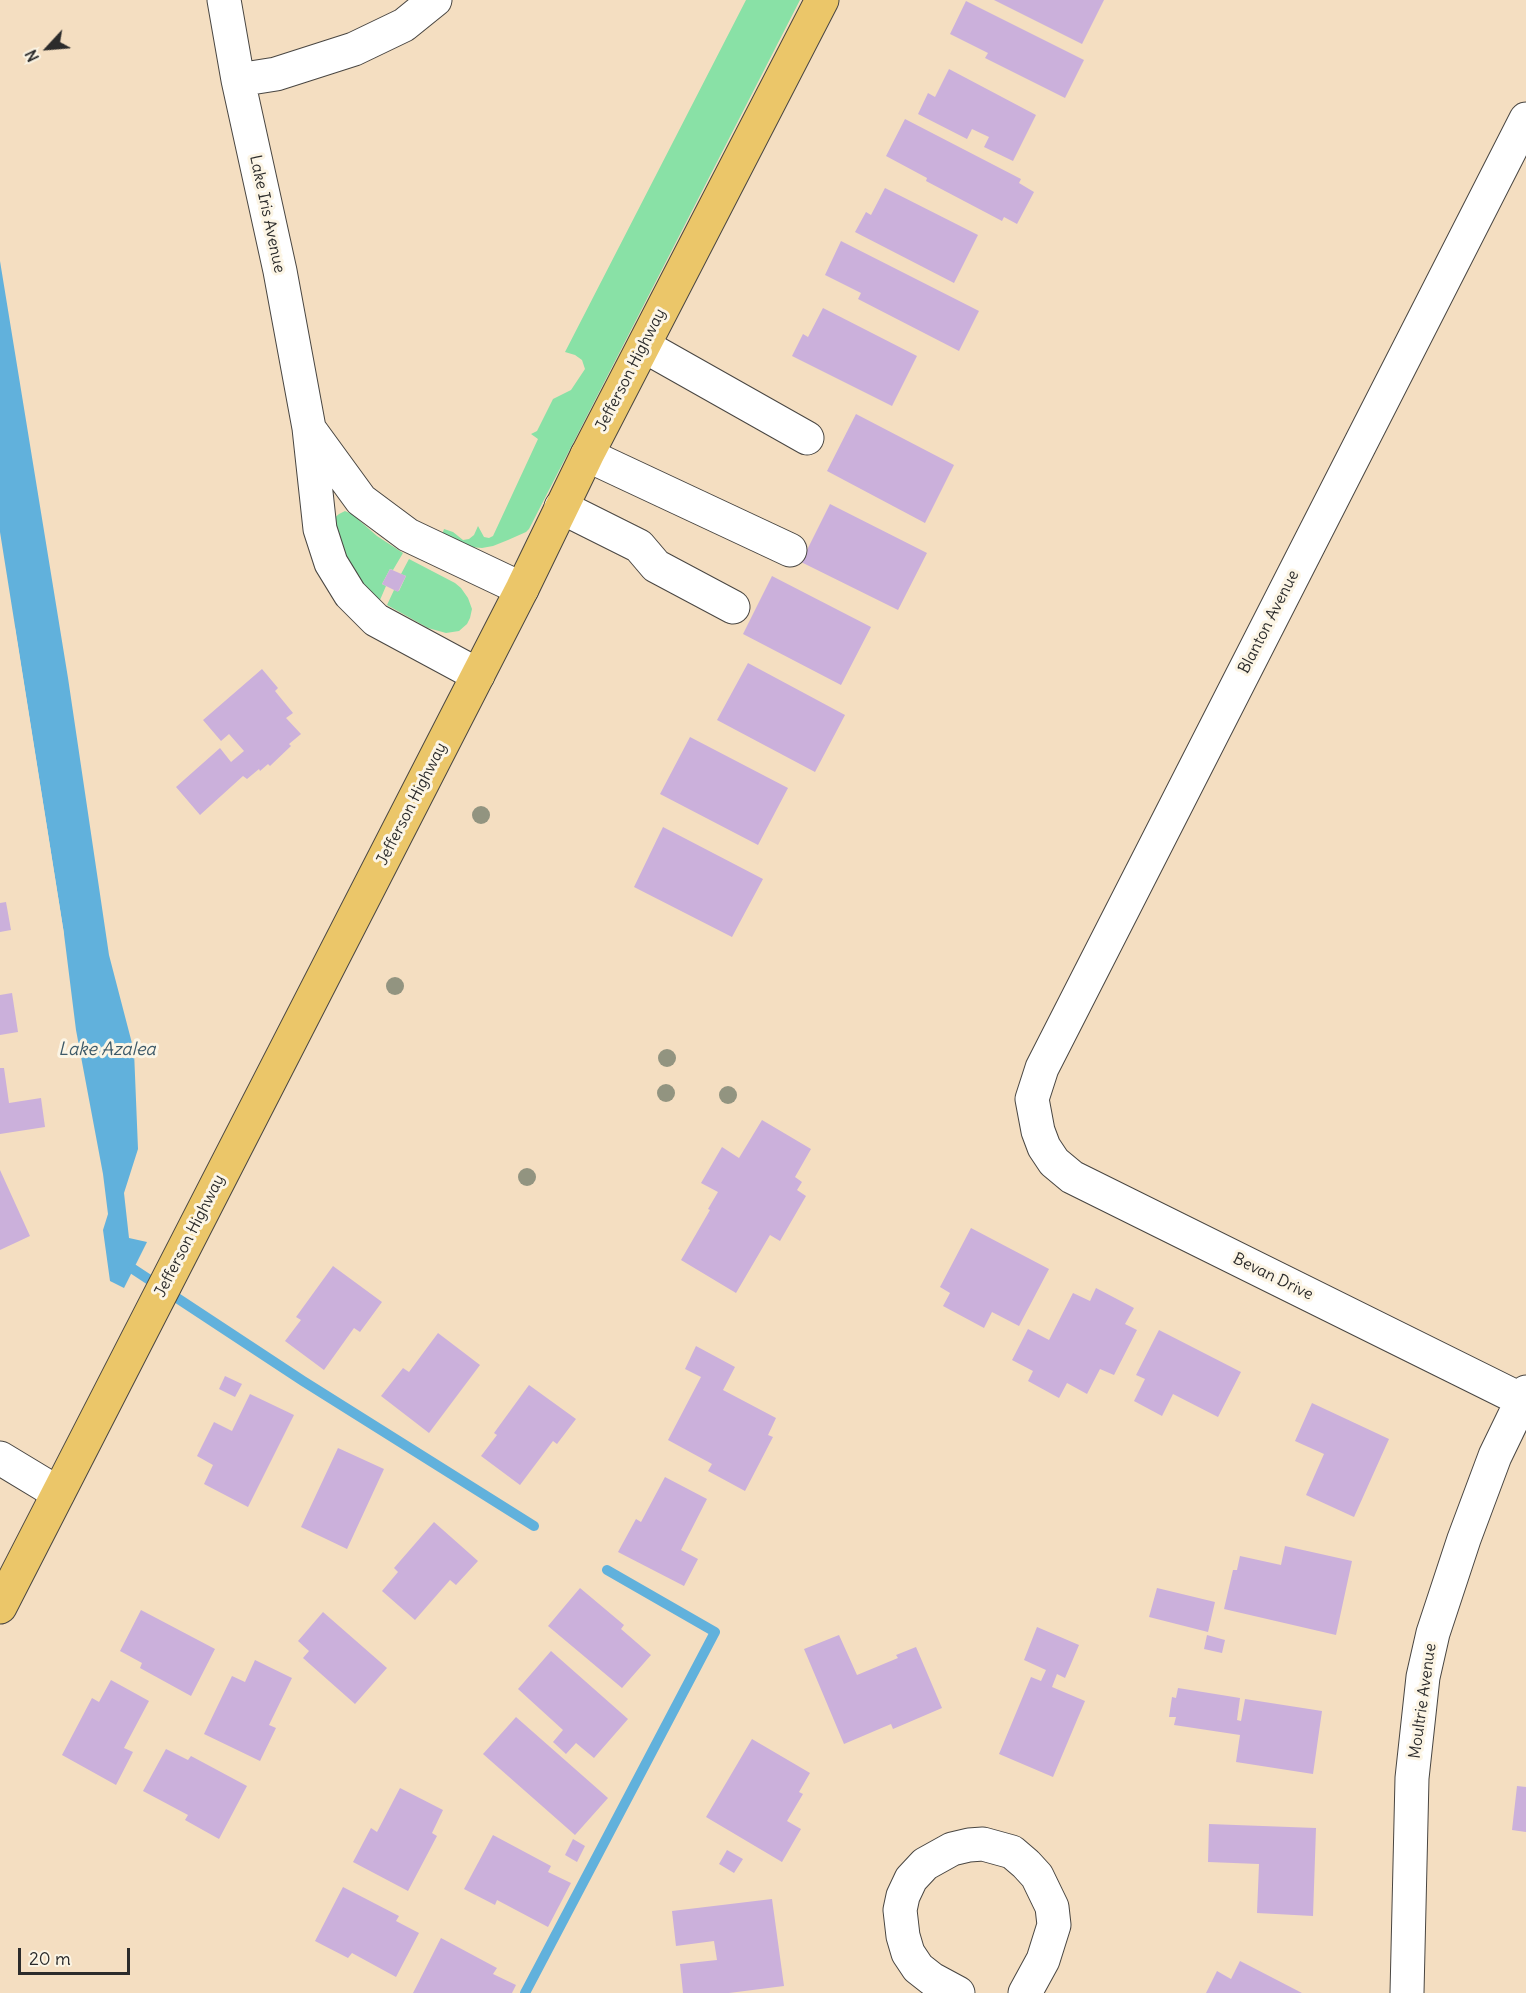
<!DOCTYPE html>
<style>
body{margin:0}
#map{position:relative;width:1526px;height:1993px;overflow:hidden;background:#f4dec1;font-family:Delius,sans-serif}
canvas{display:block}
.north{position:absolute;left:18px;top:18px;width:60px;height:60px;-webkit-text-stroke:4px #fcf5e5;paint-order:stroke;rotate:244deg;font-size:16px;font-weight:700;line-height:24px;text-align:center;color:#2b2b2b}
.north::after{content:'';display:block;margin:auto;width:21px;height:27px;background:#2b2b2b;clip-path:polygon(50% 0,100% 100%,50% 72%,0 100%)}
.scale{position:absolute;left:18px;top:1948px;width:112px;height:27px;box-sizing:border-box;border:3px solid #2b2b2b;border-top:0;padding-left:8px;font-size:18px;line-height:21px;white-space:nowrap;color:#2b2b2b;-webkit-text-stroke:4px #fcf5e5;paint-order:stroke}
</style>
<div id="map">
<canvas width="1526" height="1993"></canvas>
<div class="north">N</div>
<div class="scale">20 m</div>
</div>
<script>
const context = document.querySelector('canvas').getContext('2d');
context.lineJoin = 'round';
function fill(path, color) { context.fillStyle = color; context.fill(path, 'evenodd'); }
const poly = rows => new Path2D(rows.map(r => 'M' + r).join(''));
function strokePath(path, color, width, dash) { context.strokeStyle = color; context.lineWidth = width; context.lineCap = dash ? 'butt' : 'round'; context.setLineDash(dash || []); context.stroke(path); }
function write(font, color, halo, rows, align = 'center') {
  context.font = font + ' Delius,sans-serif'; context.lineWidth = 6; context.setLineDash([]); context.textBaseline = 'middle'; context.strokeStyle = halo; context.fillStyle = color; for (const [text, x, y, turn = 0] of rows) {
    context.save(); context.translate(x, y); context.rotate((+turn || 0) * Math.PI / 180); context.textAlign = isNaN(turn) ? turn : align; if (halo) context.strokeText(text, 0, 0); context.fillText(text, 0, 0); context.restore();
  }
}
const green = poly([
 [746,0,800,0,529,529,526,532,508,540,493,546,482,548,470,547,442,535,444,529,453,532,463,540,469,539,474,535,478,526,484,537,489,538,493,536,538,439,531,434,537,431,553,399,571,390,585,369,582,360,575,355,565,352],
 [345,511,352,514,377,536,403,553,393,570,390,569,382,584,386,586,380,600,372,594,352,572,332,520,339,514],
 [409,559,455,583,461,588,468,598,472,609,470,618,467,624,459,631,446,633,428,628,387,605,394,590,399,591,406,576,401,574]
]);
const water = poly([
 [0,261,68,678,109,955,134,1051,138,1149,124,1193,129,1238,147,1242,124,1288,110,1281,103,1230,108,1214,103,1174,76,1030,64,934,0,532]
]);
const pier = poly([
 [15,628,64,934,61,934,12,629]
]);
const stream = poly([
 [133,1269,303,1381,534,1526],
 [525,1993,715,1632,607,1570]
]);
const building = poly([
 [994,0,1104,0,1082,44],
 [966,1,1084,60,1065,98,985,58,988,53,950,34],
 [949,69,1036,115,1013,161,984,147,989,137,972,129,967,139,918,114,928,93,935,97],
 [905,119,1021,179,1019,183,1034,192,1017,224,1004,217,1002,221,926,181,927,178,886,156],
 [885,188,978,235,954,283,855,232,866,212,871,215],
 [841,241,979,311,959,351,858,299,861,293,825,275],
 [823,308,917,356,892,406,792,356,803,334,808,337],
 [856,414,954,465,925,523,827,471],
 [830,504,927,553,898,610,801,562],
 [390,569,406,576,398,592,382,584],
 [772,576,871,627,841,685,743,634],
 [748,663,845,715,815,772,717,720],
 [262,669,278,688,275,691,293,713,286,718,301,734,289,744,291,746,270,766,268,764,260,771,259,769,247,779,243,776,200,815,176,787,220,748,231,762,244,751,229,734,221,741,203,720],
 [690,737,788,788,758,845,660,794],
 [663,827,763,879,732,937,634,887],
 [6,902,11,930,0,932,0,903],
 [12,993,18,1032,0,1035,0,995],
 [0,1068,4,1068,9,1103,41,1098,45,1127,0,1134],
 [762,1120,811,1149,795,1177,802,1182,797,1190,806,1196,780,1241,770,1235,736,1293,681,1260,710,1210,708,1209,718,1192,701,1183,722,1147,739,1158],
 [0,1170,30,1236,0,1250],
 [971,1228,1049,1269,1019,1326,992,1312,984,1328,943,1306,950,1293,940,1287],
 [333,1266,382,1302,360,1332,354,1328,324,1370,285,1341,301,1320,296,1317],
 [1096,1288,1134,1308,1125,1324,1137,1330,1114,1375,1100,1369,1087,1394,1067,1383,1059,1398,1028,1381,1033,1371,1012,1360,1028,1329,1049,1340,1073,1293,1090,1301],
 [1159,1330,1241,1372,1218,1417,1173,1394,1162,1416,1134,1401,1145,1379,1136,1375],
 [438,1333,480,1365,429,1433,381,1396,403,1368,409,1372],
 [696,1346,735,1367,723,1390,776,1418,768,1435,773,1437,745,1491,708,1471,712,1464,668,1440,701,1377,685,1369],
 [225,1376,242,1384,235,1397,219,1389],
 [529,1385,576,1419,557,1444,553,1441,520,1485,481,1456,497,1435,494,1433],
 [250,1394,294,1415,248,1507,204,1484,213,1465,197,1456,214,1422,232,1431],
 [1312,1403,1389,1439,1354,1517,1306,1495,1324,1454,1295,1441],
 [338,1448,384,1469,347,1549,301,1527],
 [665,1477,707,1499,681,1550,698,1559,684,1586,618,1552,636,1519,641,1522],
 [434,1522,478,1561,456,1585,450,1580,415,1620,382,1591,398,1572,394,1568],
 [1285,1546,1352,1561,1336,1635,1224,1609,1233,1570,1237,1570,1240,1556,1281,1565],
 [580,1588,624,1625,621,1629,651,1655,622,1688,548,1626],
 [1157,1588,1215,1602,1208,1632,1149,1617],
 [141,1610,215,1649,191,1696,140,1668,142,1663,120,1651],
 [323,1612,387,1668,355,1704,303,1658,309,1651,298,1641],
 [1037,1627,1079,1645,1065,1678,1057,1674,1052,1687,1085,1701,1053,1777,999,1754,1031,1677,1041,1681,1046,1670,1024,1660],
 [839,1635,857,1675,898,1658,896,1655,916,1647,942,1708,893,1729,891,1724,844,1744,804,1649],
 [1207,1635,1225,1640,1222,1653,1204,1649],
 [551,1651,628,1719,594,1758,576,1743,566,1754,553,1742,563,1730,518,1689],
 [255,1660,292,1678,269,1725,276,1728,260,1761,204,1734,232,1676,245,1682],
 [111,1680,149,1701,124,1748,133,1752,116,1785,62,1755,92,1698,99,1702],
 [1178,1688,1240,1698,1237,1720,1241,1721,1245,1699,1322,1711,1313,1774,1236,1762,1240,1735,1174,1725,1176,1717,1169,1717,1172,1697,1176,1698],
 [516,1717,608,1798,575,1835,483,1754],
 [752,1739,810,1773,799,1792,803,1794,787,1821,801,1829,782,1862,706,1817],
 [166,1749,188,1760,191,1756,247,1786,219,1839,185,1820,188,1815,143,1791],
 [1517,1786,1526,1787,1526,1832,1512,1830],
 [400,1788,443,1810,432,1833,437,1836,408,1891,353,1862,371,1828,377,1832],
 [1209,1824,1316,1828,1313,1916,1257,1913,1259,1864,1208,1862],
 [493,1835,551,1866,548,1872,571,1883,548,1927,497,1900,495,1905,464,1889],
 [573,1839,585,1846,577,1862,565,1855],
 [727,1850,743,1859,734,1873,719,1864],
 [343,1887,399,1916,396,1921,419,1933,396,1977,352,1953,348,1958,315,1941],
 [772,1899,784,1986,729,1993,683,1993,680,1964,717,1960,714,1941,676,1946,672,1911],
 [441,1938,497,1968,493,1974,516,1985,512,1993,413,1993],
 [1240,1961,1244,1963,1302,1993,1206,1993,1217,1971,1231,1979]
]);
const minor = poly([
 [224,0,238,80,280,271,309,428,320,529,331,563,350,594,376,620,478,675],
 [238,80,276,74,354,49,404,25,435,0],
 [1526,119,1042,1068,1032,1099,1038,1131,1044,1147,1054,1162,1072,1177,1526,1402],
 [644,346,807,438],
 [310,430,361,500,408,535,522,589],
 [587,455,790,550],
 [561,507,639,546,656,566,733,607],
 [0,1458,58,1493],
 [958,1993,932,1979,918,1968,908,1953,903,1936,900,1910,903,1896,911,1879,925,1864,952,1849,969,1845,983,1844,1012,1852,1026,1864,1037,1876,1052,1907,1054,1925,1043,1960,1025,1993],
 [1407,1993,1412,1778,1423,1677,1433,1633,1464,1539,1495,1456,1526,1392]
]);
const major = poly([
 [0,1607,522,589,587,455,822,0]
]);
const trees = [
 [481,815],
 [395,986],
 [667,1058],
 [666,1093],
 [728,1095],
 [527,1177]
];
const streetNames = [
 ["Lake Iris Avenue",267,214,78],
 ["Jefferson Highway",631,370,-63],
 ["Blanton Avenue",1269,622,-63],
 ["Jefferson Highway",412,804,-63],
 ["Jefferson Highway",190,1236,-63],
 ["Bevan Drive",1273,1277,26],
 ["Moultrie Avenue",1423,1701,-82]
];
const waterNames = [
 ["Lake Azalea",107,1050]
];
fill(green, '#89e1a6');
fill(water, '#61b1dc');
fill(pier, '#f4dec1');
strokePath(stream, '#61b1dc', 10);
fill(building, '#cbb0db');
strokePath(minor, '#494642', 35);
strokePath(major, '#494642', 35);
strokePath(minor, '#fff', 33);
strokePath(major, '#ebc669', 33);
context.fillStyle = '#929480';
for (const [x, y] of trees) { context.beginPath(); context.arc(x, y, 9, 0, 2 * Math.PI); context.fill(); }
write('16px', '#2b2b2b', '#fcf5e5', streetNames);
write('italic 18px', '#3e5a69', '#fcf5e5', waterNames);
</script>
